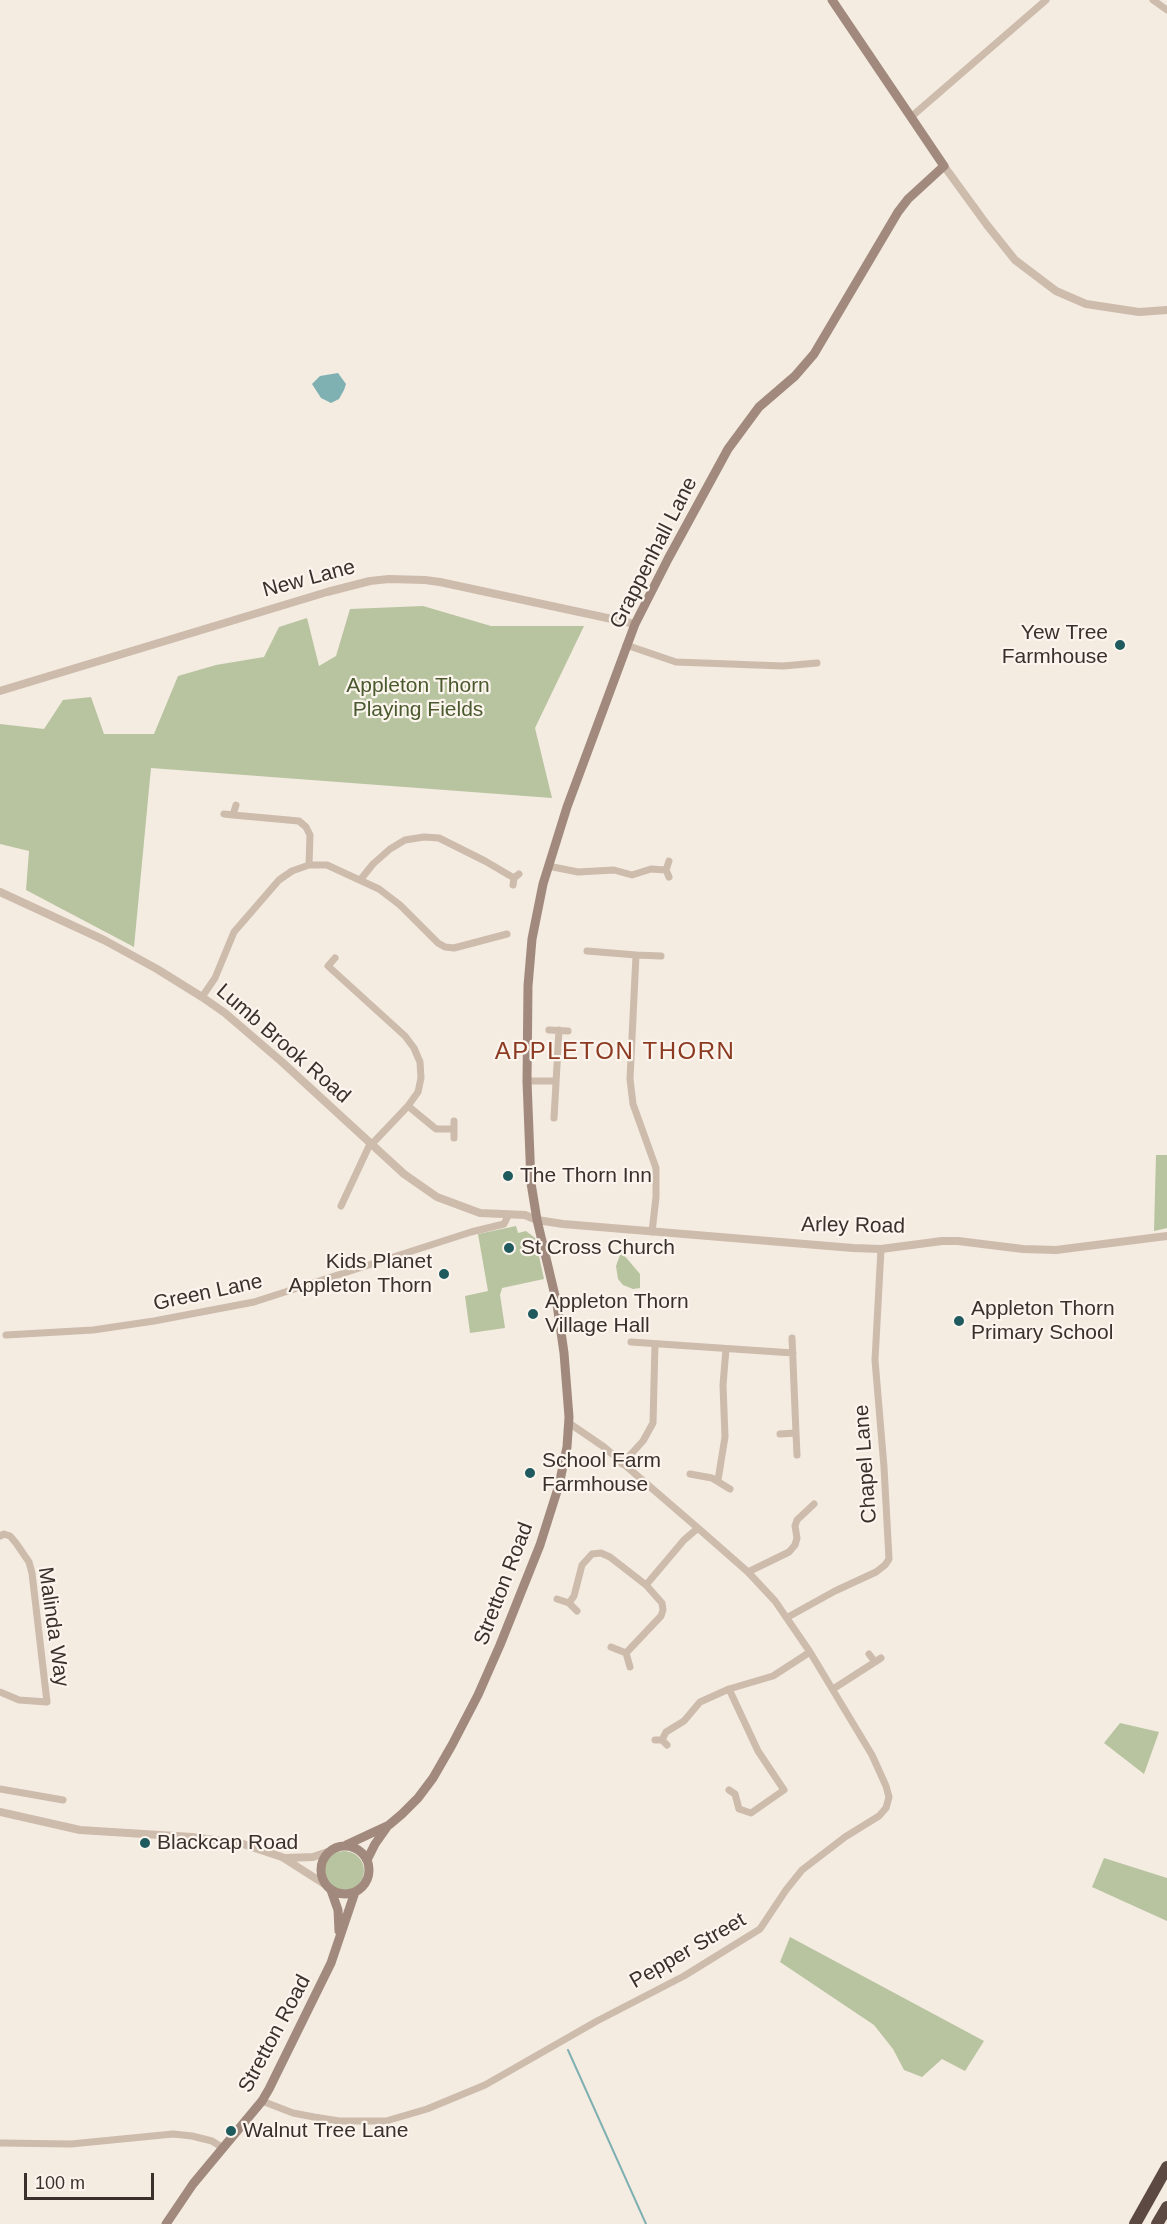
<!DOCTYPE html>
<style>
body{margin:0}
#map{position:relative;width:1167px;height:2224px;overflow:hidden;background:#f4ebe1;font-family:Arial,sans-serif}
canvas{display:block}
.scale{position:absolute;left:24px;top:2173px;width:130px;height:27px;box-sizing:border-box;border:3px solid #3b302b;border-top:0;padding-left:8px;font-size:18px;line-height:21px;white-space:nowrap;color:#3b302b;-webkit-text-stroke:4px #fbf5ee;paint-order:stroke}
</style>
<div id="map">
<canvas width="1167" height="2224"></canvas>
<div class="scale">100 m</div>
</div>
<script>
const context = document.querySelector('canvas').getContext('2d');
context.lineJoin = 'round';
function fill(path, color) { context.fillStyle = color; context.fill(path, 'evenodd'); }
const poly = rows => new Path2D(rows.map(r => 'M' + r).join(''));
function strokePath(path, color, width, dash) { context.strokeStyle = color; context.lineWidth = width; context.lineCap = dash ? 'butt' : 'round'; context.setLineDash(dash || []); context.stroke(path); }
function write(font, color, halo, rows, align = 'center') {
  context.font = font + ' Arial,sans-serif'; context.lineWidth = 4.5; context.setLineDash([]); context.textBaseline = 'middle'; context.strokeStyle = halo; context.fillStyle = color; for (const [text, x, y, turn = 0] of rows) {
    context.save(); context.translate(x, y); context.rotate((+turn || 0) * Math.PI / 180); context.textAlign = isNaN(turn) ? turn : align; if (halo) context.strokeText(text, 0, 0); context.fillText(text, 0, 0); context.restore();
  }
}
const green = poly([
 [423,606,491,626,584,626,535,728,552,798,151,768,134,947,26,890,29,851,0,844,0,724,44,729,63,700,91,697,104,734,154,734,178,676,216,665,264,657,279,627,307,618,319,666,336,656,350,609],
 [1156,1155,1167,1155,1167,1228,1154,1231],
 [516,1226,518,1233,526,1231,535,1238,544,1279,502,1288,500,1295,505,1328,470,1333,465,1296,488,1291,478,1234],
 [623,1254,640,1274,640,1288,633,1289,623,1285,618,1279,616,1266,620,1255],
 [1120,1723,1159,1732,1144,1774,1104,1743],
 '324 1871a20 20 0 1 1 40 0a20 20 0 1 1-40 0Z',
 [1104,1858,1167,1878,1167,1921,1092,1887],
 [790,1937,984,2041,965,2071,942,2059,922,2077,904,2070,893,2049,874,2025,780,1962]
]);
const water = poly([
 [338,373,346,384,344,390,339,399,331,403,321,398,312,384,320,376]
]);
const stream = poly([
 [568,2050,646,2224]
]);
const minor = poly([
 [1153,0,1167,10],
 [911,117,1046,0],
 [626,645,676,662,783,666,817,663],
 [224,814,233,815,236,805],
 [233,815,299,821,306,827,310,835,309,865],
 [548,866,578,872,614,870,632,875,651,869,666,870],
 [669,877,666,870,669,861],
 [361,879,373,864,390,849,405,840,424,837,439,838,485,861,514,878],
 [513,885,514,878,519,874],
 [587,951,636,955],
 [335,958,328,966,405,1036,414,1048,420,1062,421,1078,418,1092,408,1106,371,1145],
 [202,997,215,978,234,932,279,880,292,871,309,865,327,865,379,889,400,905,438,943,445,947,454,948,507,934],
 [549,1030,568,1031],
 [527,1081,556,1081],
 [408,1106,436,1129,454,1129],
 [554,1118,559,1030],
 [454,1121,454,1138],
 [341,1206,370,1144],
 [652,1232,656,1197,656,1168,633,1104,630,1079,636,955,661,956],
 [6,1335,93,1330,154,1321,254,1302,471,1232,504,1224,508,1216],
 [792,1338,796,1433],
 [631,1342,793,1353],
 [780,1434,796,1433,797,1455],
 [622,1464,643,1441,653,1423,655,1344],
 [690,1474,712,1478,730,1489],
 [718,1480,725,1437,723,1385,726,1349],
 [0,1536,4,1534,10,1536,16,1543,29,1562,32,1573,47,1702,19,1700,0,1692],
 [748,1572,789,1552,795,1545,797,1538,795,1526,797,1520,814,1504],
 [646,1585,684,1540,698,1528],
 [557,1599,569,1603,577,1611],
 [569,1603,574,1596,582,1565,592,1554,601,1553,610,1557,646,1585,662,1603,663,1610,661,1616,626,1653],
 [788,1617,835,1591,876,1572,885,1565,889,1559,884,1467,875,1360,881,1249],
 [611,1647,626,1653,630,1667],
 [869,1654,875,1662,881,1658],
 [833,1689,875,1662],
 [655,1740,662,1740,667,1745],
 [662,1740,666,1732,684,1721,700,1702,729,1689,773,1676,810,1652],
 [0,1789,63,1800],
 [729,1790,735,1794,739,1809,751,1813,784,1790,758,1751,729,1689],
 [262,2101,293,2113,314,2117,339,2121,386,2121,427,2109,485,2085,597,2021,684,1976,760,1929,786,1890,802,1870,845,1837,879,1816,886,1808,889,1797,886,1786,872,1755,810,1652,775,1601,748,1572,699,1529,604,1447,569,1423],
 [0,2143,71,2144,173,2134,192,2136,212,2141,223,2148]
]);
const tertiary = poly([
 [944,166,987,225,1015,260,1056,291,1086,304,1139,312,1167,310],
 [0,691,327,592,370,581,389,579,425,580,440,582,635,624],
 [0,892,104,940,157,969,202,997,225,1013,282,1062,404,1174,437,1197,480,1213,525,1215,537,1220,563,1224,853,1248,881,1249,942,1241,958,1241,1023,1249,1056,1250,1167,1236],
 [0,1812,80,1830,192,1837,243,1844,282,1857,326,1885],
 [286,1858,313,1857,328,1852]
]);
const secondary = poly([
 [346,1845,389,1825,402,1814,418,1798,433,1778,452,1745,478,1695,500,1645,540,1545,559,1485,567,1447,569,1417,564,1353,557,1304,537,1220,531,1183,527,1081,528,986,532,939,543,884,567,807,635,624,668,559,728,449,759,407,795,376,814,354,898,212,908,199,944,166,832,0],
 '321 1870a24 24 0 1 1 48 0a24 24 0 1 1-48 0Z',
 [367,1860,375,1844,387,1827],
 [331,1890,338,1910,339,1931],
 [166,2224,193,2184,262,2101,269,2089,331,1963,355,1892]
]);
const motorway = poly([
 [1135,2224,1167,2167],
 [1157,2224,1167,2207]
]);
const markers = [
 [1120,645,6,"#1f5a5e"],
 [508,1176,6,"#1f5a5e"],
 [509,1248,6,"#1f5a5e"],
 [444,1274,6,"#1f5a5e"],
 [533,1314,6,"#1f5a5e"],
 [959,1321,6,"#1f5a5e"],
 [530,1473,6,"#1f5a5e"],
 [145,1843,6,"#1f5a5e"],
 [231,2131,6,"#1f5a5e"]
];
const streetNames = [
 ["Grappenhall Lane",654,553,-63],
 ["New Lane",309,579,-15],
 ["Lumb Brook Road",283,1044,41],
 ["Arley Road",853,1226,1],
 ["Green Lane",208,1293,-12],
 ["Chapel Lane",866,1464,-94],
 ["Stretton Road",504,1584,-69],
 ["Malinda Way",53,1627,82],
 ["Pepper Street",688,1951,-30],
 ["Stretton Road",275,2034,-62]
];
const poiNames = [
 ["Yew Tree",1108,633,"right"],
 ["Farmhouse",1108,657,"right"],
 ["The Thorn Inn",520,1176],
 ["St Cross Church",521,1248],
 ["Kids Planet",432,1262,"right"],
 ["Appleton Thorn",432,1286,"right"],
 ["Appleton Thorn",545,1302],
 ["Village Hall",545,1326],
 ["Appleton Thorn",971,1309],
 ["Primary School",971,1333],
 ["School Farm",542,1461],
 ["Farmhouse",542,1485],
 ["Blackcap Road",157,1843],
 ["Walnut Tree Lane",243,2131]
];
const parkNames = [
 ["Appleton Thorn",418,686],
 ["Playing Fields",418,710]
];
const quarterNames = [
 ["APPLETON THORN",615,1052]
];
fill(green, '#b8c4a0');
fill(water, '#7fb0b2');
strokePath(stream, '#7fb0b2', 2);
strokePath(minor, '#cdbbac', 7);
strokePath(tertiary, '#cdbbac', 8);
strokePath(secondary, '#a18a7d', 9);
strokePath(motorway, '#5c4a42', 12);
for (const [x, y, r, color] of markers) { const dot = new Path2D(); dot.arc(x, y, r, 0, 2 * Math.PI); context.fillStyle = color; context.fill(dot); strokePath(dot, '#fbf5ee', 2); }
write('21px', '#3b302b', '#fbf5ee', streetNames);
write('21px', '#3b302b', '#fbf5ee', poiNames, 'left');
write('21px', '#4a5a2e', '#fbf5ee', parkNames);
context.letterSpacing = '1.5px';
write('24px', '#8c3b22', '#fbf5ee', quarterNames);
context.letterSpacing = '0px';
</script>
